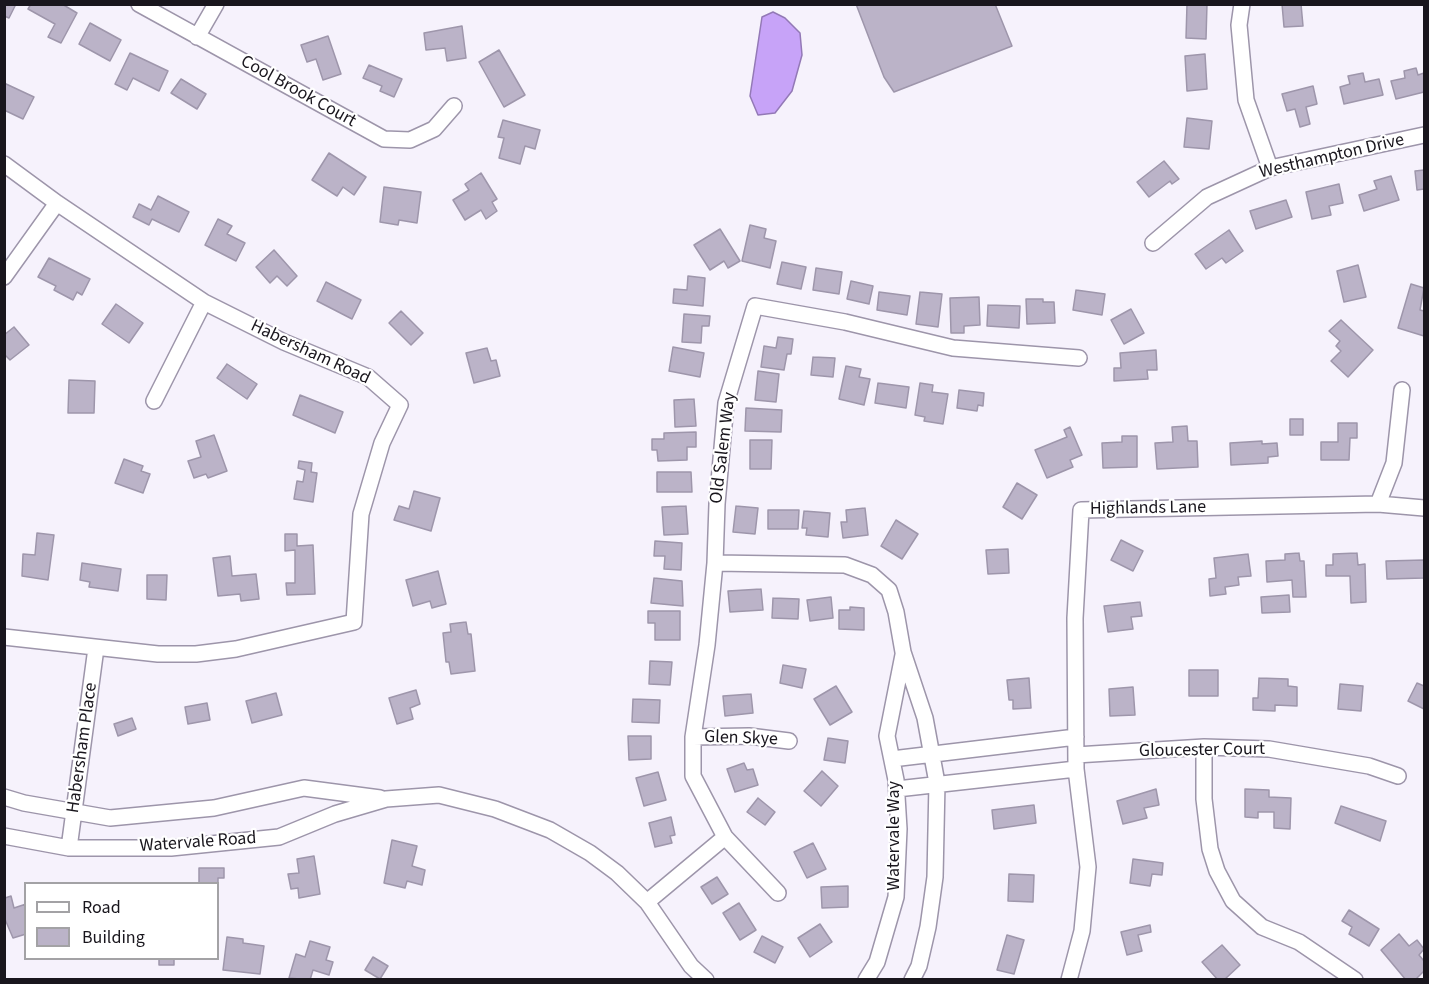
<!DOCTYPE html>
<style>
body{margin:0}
#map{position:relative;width:1429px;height:984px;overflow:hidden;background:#f6f2fc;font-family:"Source Sans 3",sans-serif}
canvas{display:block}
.frame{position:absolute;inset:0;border:6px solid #19161d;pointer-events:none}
.legend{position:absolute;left:24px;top:882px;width:195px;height:78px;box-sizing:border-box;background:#fff;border:2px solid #a3a2a5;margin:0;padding:8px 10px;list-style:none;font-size:18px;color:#19161d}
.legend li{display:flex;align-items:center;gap:12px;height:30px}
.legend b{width:30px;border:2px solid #a3a2a5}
</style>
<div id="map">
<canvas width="1429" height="984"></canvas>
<div class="frame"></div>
<ul class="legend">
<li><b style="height:8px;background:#fff"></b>Road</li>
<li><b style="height:16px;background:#bbb3c8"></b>Building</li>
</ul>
</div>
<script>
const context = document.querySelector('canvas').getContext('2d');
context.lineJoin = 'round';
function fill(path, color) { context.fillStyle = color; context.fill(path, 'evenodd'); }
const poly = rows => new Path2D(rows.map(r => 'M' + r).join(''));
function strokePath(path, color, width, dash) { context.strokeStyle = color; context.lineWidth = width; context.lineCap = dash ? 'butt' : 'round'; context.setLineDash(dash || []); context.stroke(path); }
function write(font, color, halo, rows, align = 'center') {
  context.font = font + ' "Source Sans 3",sans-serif'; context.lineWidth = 4.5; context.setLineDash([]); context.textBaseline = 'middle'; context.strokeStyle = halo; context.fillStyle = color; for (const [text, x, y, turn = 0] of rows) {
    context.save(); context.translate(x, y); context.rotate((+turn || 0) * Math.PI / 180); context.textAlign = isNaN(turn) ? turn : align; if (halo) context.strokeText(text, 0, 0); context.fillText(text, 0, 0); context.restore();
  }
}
const water = poly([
 [773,12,785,18,800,33,802,55,792,91,775,113,758,115,750,96,762,17,773,12]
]);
const building = poly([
 [4,4,16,4,9,18,4,16,4,4],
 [31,4,62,4,77,13,61,43,48,37,55,24,28,9,31,4],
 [856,4,995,4,1012,46,894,92,884,77,856,4],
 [1187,4,1207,4,1206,39,1186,38,1187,4],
 [1282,4,1301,4,1303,26,1284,27,1282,4],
 [90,23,121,40,110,61,79,44,90,23],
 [462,26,466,58,447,61,445,48,426,50,424,33,462,26],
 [328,36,341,74,323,80,316,59,307,62,301,45,328,36],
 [499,50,525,95,504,107,479,62,499,50],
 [130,53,168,71,159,91,133,78,127,90,115,84,130,53],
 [1205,54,1207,89,1187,91,1185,56,1205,54],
 [369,65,402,79,394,97,380,91,382,86,363,78,369,65],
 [1416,68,1418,75,1424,73,1424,92,1396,99,1391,81,1405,78,1404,71,1416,68],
 [1363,73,1365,82,1379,79,1383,95,1344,104,1340,87,1350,84,1348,76,1363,73],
 [181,79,206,94,197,109,171,93,181,79],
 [4,83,34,97,23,119,4,110,4,83],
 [1313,86,1317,104,1306,107,1310,124,1300,127,1295,109,1287,111,1282,94,1313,86],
 [1187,118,1212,121,1209,149,1184,147,1187,118],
 [503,120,540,130,535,149,525,146,520,164,499,158,504,138,498,137,503,120],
 [329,153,366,177,354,195,343,187,337,196,312,180,329,153],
 [1164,161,1179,179,1172,184,1170,181,1149,197,1137,182,1164,161],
 [1424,170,1424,189,1417,190,1415,171,1424,170],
 [481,173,497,199,492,202,497,211,486,219,481,210,465,220,453,200,469,190,465,184,481,173],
 [1391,176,1399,200,1364,211,1359,195,1377,189,1374,181,1391,176],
 [1339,184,1343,203,1329,206,1331,215,1312,219,1306,192,1339,184],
 [384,187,421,192,417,223,399,220,398,225,380,222,384,187],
 [158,196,189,212,179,232,152,219,149,225,133,217,139,204,151,210,158,196],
 [1286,200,1292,217,1256,229,1250,211,1286,200],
 [218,219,232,226,227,234,245,243,236,261,205,245,218,219],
 [750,225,766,229,764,238,776,241,770,268,742,261,750,225],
 [720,229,740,261,728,268,724,261,710,270,694,245,720,229],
 [1229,230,1243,251,1226,263,1222,258,1206,269,1195,254,1229,230],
 [274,250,297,276,287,286,277,276,270,283,256,267,274,250],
 [49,258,90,279,82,295,77,292,73,300,54,290,56,286,38,277,49,258],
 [782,262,806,267,801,289,777,284,782,262],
 [1358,265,1366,297,1344,302,1337,271,1358,265],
 [816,268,842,272,839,294,813,290,816,268],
 [688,276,705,278,703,306,673,303,674,289,687,290,688,276],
 [851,281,873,286,869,304,847,299,851,281],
 [326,282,361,300,352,319,317,301,326,282],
 [1411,284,1424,288,1420,310,1424,311,1424,336,1398,328,1411,284],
 [1076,290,1105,294,1102,315,1073,310,1076,290],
 [879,292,910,296,907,315,877,310,879,292],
 [920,292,942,294,938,327,916,324,920,292],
 [979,297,980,325,964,326,964,333,951,333,950,298,979,297],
 [1026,299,1043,299,1043,302,1054,302,1055,323,1027,324,1026,299],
 [116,304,143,323,129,343,102,324,116,304],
 [988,305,1020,306,1019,328,987,326,988,305],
 [1131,309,1144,333,1124,344,1111,320,1131,309],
 [401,311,423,333,411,345,389,323,401,311],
 [684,314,710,316,709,326,702,326,701,343,682,342,684,314],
 [1341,320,1373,350,1348,377,1331,361,1341,351,1336,346,1340,341,1329,331,1341,320],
 [14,327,29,345,10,360,4,354,4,335,14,327],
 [778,337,793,339,791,354,787,354,784,370,761,367,764,346,776,348,778,337],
 [673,347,704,353,700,377,669,371,673,347],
 [487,348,491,361,496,360,500,376,474,383,466,353,487,348],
 [1156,350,1157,370,1147,370,1148,379,1114,381,1114,368,1121,368,1120,353,1156,350],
 [813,357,835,358,833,377,811,375,813,357],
 [227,364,257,384,247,399,217,378,227,364],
 [846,366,861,369,859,377,870,379,864,405,839,399,846,366],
 [758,371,779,374,776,402,755,400,758,371],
 [69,380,95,381,94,413,68,413,69,380],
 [878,383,909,387,906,408,875,403,878,383],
 [920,383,933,385,932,392,948,394,943,424,924,421,925,417,915,415,920,383],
 [959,390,984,393,983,406,978,405,977,411,957,408,959,390],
 [300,395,343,412,335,433,293,415,300,395],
 [694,399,696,426,675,427,674,400,694,399],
 [746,408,782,410,781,432,745,431,746,408],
 [1290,419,1303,419,1303,435,1290,435,1290,419],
 [1338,423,1357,423,1357,438,1350,438,1349,460,1321,460,1321,442,1338,442,1338,423],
 [1187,426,1188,441,1197,441,1198,467,1157,469,1155,443,1173,442,1172,427,1187,426],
 [1070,427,1082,455,1070,460,1073,467,1047,478,1035,450,1067,437,1064,430,1070,427],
 [696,432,696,447,687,447,687,460,658,461,657,450,652,450,652,439,664,439,664,433,696,432],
 [214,435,227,471,208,478,206,474,194,478,188,461,201,457,196,441,214,435],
 [1122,436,1137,436,1137,467,1103,468,1102,443,1122,442,1122,436],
 [750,440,772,440,771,469,750,469,750,440],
 [1262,441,1262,444,1277,443,1278,456,1268,457,1268,463,1231,465,1230,443,1262,441],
 [124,459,143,466,141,471,150,474,143,493,115,483,124,459],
 [299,461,312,463,311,472,317,473,313,502,294,499,297,481,303,482,305,470,298,468,299,461],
 [657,472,691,472,692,492,657,492,657,472],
 [1017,483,1037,495,1022,519,1003,507,1017,483],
 [414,491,440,498,431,531,394,520,399,506,409,509,414,491],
 [686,506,688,534,664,535,662,507,686,506],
 [736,506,758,508,755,534,733,532,736,506],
 [865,508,868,535,843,538,841,522,847,522,846,510,865,508],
 [768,510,799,510,798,529,768,529,768,510],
 [804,511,830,513,828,537,806,535,807,528,802,528,804,511],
 [896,520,918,534,902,559,881,546,896,520],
 [37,533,54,535,48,580,22,576,23,554,35,555,37,533],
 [285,534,297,534,297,546,313,545,315,594,287,595,286,583,295,583,295,550,285,551,285,534],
 [1121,540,1143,551,1133,571,1111,560,1121,540],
 [655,541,682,543,681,570,664,569,665,556,654,556,655,541],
 [1008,549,1009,573,988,574,986,550,1008,549],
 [1299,553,1300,561,1304,561,1306,597,1293,597,1292,580,1267,582,1266,561,1285,560,1285,554,1299,553],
 [1357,553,1358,565,1365,564,1366,602,1351,603,1350,576,1326,576,1326,565,1333,565,1333,554,1357,553],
 [1248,554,1251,576,1238,577,1239,585,1225,587,1226,594,1210,596,1209,579,1216,578,1214,558,1248,554],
 [230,556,232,576,256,574,259,599,241,601,240,594,218,596,213,558,230,556],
 [1424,560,1424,578,1387,579,1386,561,1424,560],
 [82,563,121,569,118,591,89,587,90,582,80,580,82,563],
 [438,571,446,604,432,608,430,601,413,606,406,580,438,571],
 [147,575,167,575,166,600,147,599,147,575],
 [654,578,682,581,683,606,651,603,654,578],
 [761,589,763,610,730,612,728,591,761,589],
 [1289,595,1290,612,1262,613,1261,597,1289,595],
 [831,597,833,618,810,621,807,600,831,597],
 [773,598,799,599,798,619,772,618,773,598],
 [1140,602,1142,616,1131,617,1133,629,1108,632,1104,606,1140,602],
 [850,607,864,608,864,630,839,629,839,610,850,610,850,607],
 [648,611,680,611,680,640,655,640,655,623,648,623,648,611],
 [466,622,468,634,471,634,475,671,451,674,449,662,446,662,443,633,451,632,450,624,466,622],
 [650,661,672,662,670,685,649,684,650,661],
 [783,665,806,669,802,688,780,683,783,665],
 [1189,670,1218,670,1218,696,1189,696,1189,670],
 [1029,678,1031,708,1013,709,1013,700,1009,700,1007,680,1029,678],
 [1259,678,1288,679,1288,686,1297,687,1297,706,1275,705,1275,711,1253,710,1253,698,1258,698,1259,678],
 [1417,683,1424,686,1424,709,1408,701,1417,683],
 [1340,684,1363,686,1361,711,1338,709,1340,684],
 [836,686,852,712,830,725,814,699,836,686],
 [1133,687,1135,715,1110,716,1109,689,1133,687],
 [416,690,420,704,410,708,413,719,397,724,389,698,416,690],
 [276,693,282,715,252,723,246,701,276,693],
 [751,694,753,713,725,716,723,696,751,694],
 [633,699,660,700,659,723,632,722,633,699],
 [207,703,210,720,188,724,185,707,207,703],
 [132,718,136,729,118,736,114,724,132,718],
 [628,736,651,736,651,759,629,760,628,736],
 [828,738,848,741,845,763,824,760,828,738],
 [744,763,747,770,753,769,758,785,735,792,727,769,744,763],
 [822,771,838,786,821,806,804,791,822,771],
 [658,772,666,800,644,806,636,778,658,772],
 [1156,789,1159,805,1144,808,1147,818,1123,824,1117,801,1156,789],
 [1245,789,1269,790,1269,797,1291,798,1290,829,1274,828,1274,812,1258,812,1258,818,1245,817,1245,789],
 [758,798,775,812,765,825,747,812,758,798],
 [1034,805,1036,823,994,829,992,810,1034,805],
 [1341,806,1386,821,1380,841,1335,823,1341,806],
 [671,817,675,835,670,836,672,843,655,847,649,823,671,817],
 [392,840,417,846,412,866,425,870,422,885,407,881,405,888,384,883,392,840],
 [813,843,826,869,807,878,794,852,813,843],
 [314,856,320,894,299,898,298,888,291,889,288,874,299,873,297,859,314,856],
 [1133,859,1163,863,1162,875,1152,874,1150,886,1130,883,1133,859],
 [199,868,224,868,224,878,218,878,218,887,218,884,199,884,199,868],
 [1009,874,1034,875,1033,902,1008,901,1009,874],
 [717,877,728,894,712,904,701,887,717,877],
 [848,886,848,907,822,908,821,887,848,886],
 [4,896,5,898,11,896,14,908,26,904,26,934,13,938,4,917,4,896],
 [739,903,756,930,740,940,723,913,739,903],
 [1349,910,1379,929,1369,946,1349,934,1352,927,1342,921,1349,910],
 [820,924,832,942,810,957,798,938,820,924],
 [1150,925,1151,932,1138,935,1142,951,1127,955,1121,932,1150,925],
 [1399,934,1409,946,1417,940,1424,949,1419,955,1424,961,1424,971,1415,980,1406,980,1381,950,1399,934],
 [1007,935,1024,940,1014,974,997,970,1007,935],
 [762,936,783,947,775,963,754,952,762,936],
 [227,937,243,939,243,943,264,946,260,974,223,970,227,937],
 [310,941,330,947,326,960,333,962,329,975,313,970,310,980,289,978,296,954,305,957,310,941],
 [1222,945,1240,965,1224,980,1218,980,1202,962,1222,945],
 [373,957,388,966,380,979,365,970,373,957],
 [159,958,174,958,174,965,159,965,159,958]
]);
const minor = poly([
 [139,4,384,139,410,140,434,129,454,106],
 [1242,4,1239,25,1246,100,1270,168],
 [197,37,216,4],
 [4,164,57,203,204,302,284,342,368,377,400,405,382,443,361,514,354,622,236,649,196,654,158,654,4,637],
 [1153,243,1207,197,1270,168,1424,135],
 [4,277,57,203],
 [154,401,204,302],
 [1378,504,1394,463,1402,390],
 [715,563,845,565,872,575,889,590,896,612,903,652,925,718,937,783,935,877,928,927,919,966,912,980],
 [693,737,749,736,789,741],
 [1204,747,1204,799,1210,849,1217,871,1233,901,1262,927,1299,942,1355,980],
 [1076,755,1204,747,1269,749,1369,766,1398,776],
 [892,759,1076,737],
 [897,789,1076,769],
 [4,797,24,803,110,818,214,808,304,788,380,798],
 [4,836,69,848,171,848,279,837,335,814,386,799,439,795,495,809,550,830,590,853,617,873,647,902,691,966,706,980],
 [69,848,96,648],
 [778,893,725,837,693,776,693,737,707,645,715,563,717,504,726,403,755,306,845,322,953,348,1079,358],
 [647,902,725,837],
 [866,980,877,962,896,897,899,829,896,780,887,736,903,655],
 [1069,980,1082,931,1088,867,1076,769,1075,618,1081,510,1378,504,1424,508]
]);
const streetNames = [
 ["Cool Brook Court",298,92,29],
 ["Westhampton Drive",1332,157,-13],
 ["Habersham Road",310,353,25],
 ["Old Salem Way",724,448,-83],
 ["Highlands Lane",1148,509,-1],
 ["Glen Skye",741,739,2],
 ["Habersham Place",83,748,-82],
 ["Gloucester Court",1202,751,-1],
 ["Watervale Way",895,836,-90],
 ["Watervale Road",198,843,-4]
];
fill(water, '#c7a3f8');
strokePath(water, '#9379b6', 1.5);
fill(building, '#bbb3c8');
strokePath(building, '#9e96ab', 1.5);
strokePath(minor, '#9d95aa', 18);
strokePath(minor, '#fff', 15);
write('18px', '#19161d', '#fff', streetNames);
</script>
